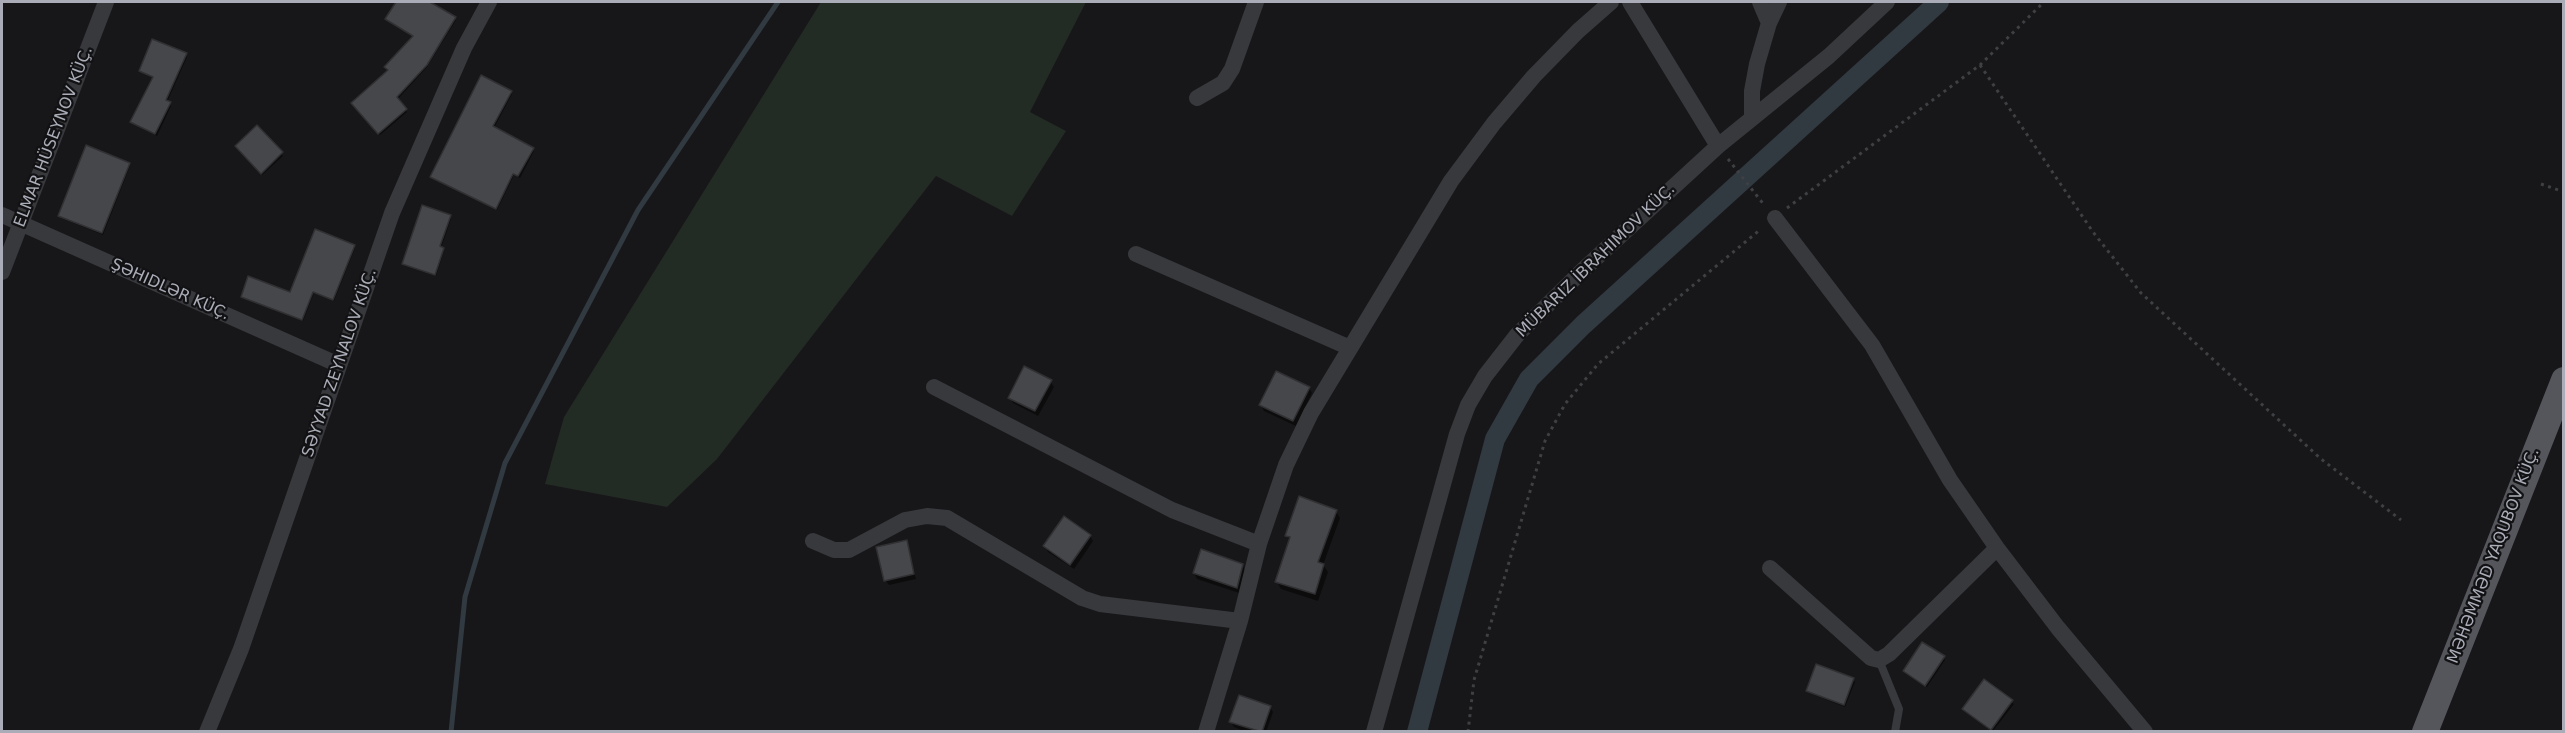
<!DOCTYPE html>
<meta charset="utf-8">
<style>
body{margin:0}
#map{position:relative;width:2565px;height:733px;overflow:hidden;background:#171719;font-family:"DejaVu Sans",sans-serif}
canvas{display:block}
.frame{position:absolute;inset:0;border:3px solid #aaadb7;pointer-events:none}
</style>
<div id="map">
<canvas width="2565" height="733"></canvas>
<div class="frame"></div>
</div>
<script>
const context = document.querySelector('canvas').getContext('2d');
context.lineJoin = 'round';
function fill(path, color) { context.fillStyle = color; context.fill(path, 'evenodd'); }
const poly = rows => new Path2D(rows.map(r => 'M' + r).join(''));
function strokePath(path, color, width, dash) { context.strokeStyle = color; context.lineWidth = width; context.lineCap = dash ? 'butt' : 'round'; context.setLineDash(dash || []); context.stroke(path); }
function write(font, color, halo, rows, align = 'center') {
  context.font = font + ' "DejaVu Sans",sans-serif'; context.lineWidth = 4.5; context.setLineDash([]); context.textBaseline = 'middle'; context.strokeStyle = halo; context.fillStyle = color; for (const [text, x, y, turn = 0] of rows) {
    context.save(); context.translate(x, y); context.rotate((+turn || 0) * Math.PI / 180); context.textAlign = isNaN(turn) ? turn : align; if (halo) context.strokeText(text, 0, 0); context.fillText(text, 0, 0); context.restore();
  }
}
const green = poly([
 [821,2,1086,2,1030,112,1066,131,1012,216,936,176,717,459,667,507,545,484,564,417]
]);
const shadow = poly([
 [397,2,428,2,456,20,427,67,397,100,407,112,380,135,354,105,389,71,414,37,387,19],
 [185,54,187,57,167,102,171,106,157,136,133,124,132,122,154,78,140,71],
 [510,92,512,94,494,128,534,151,520,178,514,175,497,210,432,177],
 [257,127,283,156,262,175,238,149],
 [129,164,130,166,103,235,61,218,60,216],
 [450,217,451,219,441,248,444,251,436,276,405,266,404,264],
 [354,246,355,248,334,301,314,293,303,321,242,297,290,293],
 [1050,381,1054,387,1038,416,1013,403,1010,398],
 [1309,388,1312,393,1296,426,1264,411,1261,405],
 [1336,511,1340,518,1323,565,1328,572,1318,601,1281,589,1277,582,1290,541,1287,536],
 [1090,536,1093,541,1074,569,1048,552,1045,546],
 [906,542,916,579,889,585,885,580],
 [1242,565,1245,570,1239,593,1197,579,1194,573],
 [1943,657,1945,660,1927,687,1905,671],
 [1817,666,1853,679,1855,682,1845,707,1809,693,1808,691],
 [1984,681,2014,704,1993,731,1965,711],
 [1270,707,1273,712,1266,732,1246,732,1234,727,1231,722]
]);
const stream = poly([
 [451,732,465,597,505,463,638,210,778,2]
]);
const canal = poly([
 [1417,732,1495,439,1529,379,1583,325,1939,2]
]);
const building = poly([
 [396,2,430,2,456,17,427,65,397,97,407,109,378,134,351,103,388,70,384,67,413,36,385,19,396,2],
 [152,39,187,53,166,100,171,102,155,134,130,122,153,77,139,71,152,39],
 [481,75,512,91,493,126,534,148,518,176,513,174,496,209,430,177,481,75],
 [257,125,283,152,261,174,235,146,257,125],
 [86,145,130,163,102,233,58,216,86,145],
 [422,205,451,215,440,246,444,248,435,275,402,264,422,205],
 [315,229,355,245,333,300,313,292,302,320,241,297,248,276,290,292,315,229],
 [1024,366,1052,380,1035,411,1008,398,1024,366],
 [1276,371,1310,387,1293,421,1259,405,1276,371],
 [1299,496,1337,510,1318,562,1324,564,1315,594,1275,582,1290,537,1285,536,1299,496],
 [1064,516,1091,535,1070,565,1043,546,1064,516],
 [907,540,914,574,884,581,876,547,907,540],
 [1201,549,1243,564,1237,588,1193,573,1201,549],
 [1922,642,1945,656,1925,686,1903,671,1922,642],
 [1816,664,1854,678,1844,705,1806,691,1816,664],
 [1984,679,2013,700,1991,730,1962,709,1984,679],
 [1239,695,1271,706,1262,732,1229,722,1239,695]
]);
const path = poly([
 [1980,65,2093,232,2141,293,2321,459,2401,520],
 [1728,159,1765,206],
 [2541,184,2564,192],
 [1787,208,1980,65,2044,2],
 [1468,732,1474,680,1545,441,1565,404,1598,364,1761,229]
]);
const lane = poly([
 [1879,660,1899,709,1895,732]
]);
const street = poly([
 [1630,2,1718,146],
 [1760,2,1769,23],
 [1197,98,1223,83,1232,69,1256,2],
 [1752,116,1752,91,1757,64,1769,23,1779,2],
 [2,215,339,365],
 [1775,218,1872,345,1950,480,1997,548,2058,628,2145,732],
 [1136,254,1348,347],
 [2,272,106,2],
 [934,387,1172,510,1259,544],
 [813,541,834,550,849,550,905,520,927,516,947,518,1082,598,1100,604,1240,621],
 [1770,568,1871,658,1879,660,1889,654,1997,548],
 [207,732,241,649,392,213,464,48,489,2],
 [1206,732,1240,621,1259,544,1286,465,1311,413,1451,181,1494,123,1534,76,1578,31,1611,2],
 [1374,732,1457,434,1468,405,1485,376,1517,335,1583,270,1718,146,1829,56,1887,2]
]);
const primary = poly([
 [2425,732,2564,380]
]);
const streetNames = [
 ["ELMAR HÜSEYNOV KÜÇ.",54,137,-69],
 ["MÜBARIZ İBRAHIMOV KÜÇ.",1596,261,-44],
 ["ŞƏHIDLƏR KÜÇ.",170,290,24],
 ["SƏYYAD ZEYNALOV KÜÇ.",340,363,-71],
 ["MƏHƏMMƏD YAQUBOV KÜÇ.",2494,556,-69]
];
fill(green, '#232b25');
fill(shadow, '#0007');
strokePath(stream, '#313941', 5);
strokePath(canal, '#313941', 20);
fill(building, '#46474b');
strokePath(building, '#313134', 1.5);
strokePath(path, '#3e4044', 3, [3, 4.5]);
strokePath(lane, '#38393d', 8);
strokePath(street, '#38393d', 16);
strokePath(primary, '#55565c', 26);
write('16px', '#aaadb7', '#121214', streetNames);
</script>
